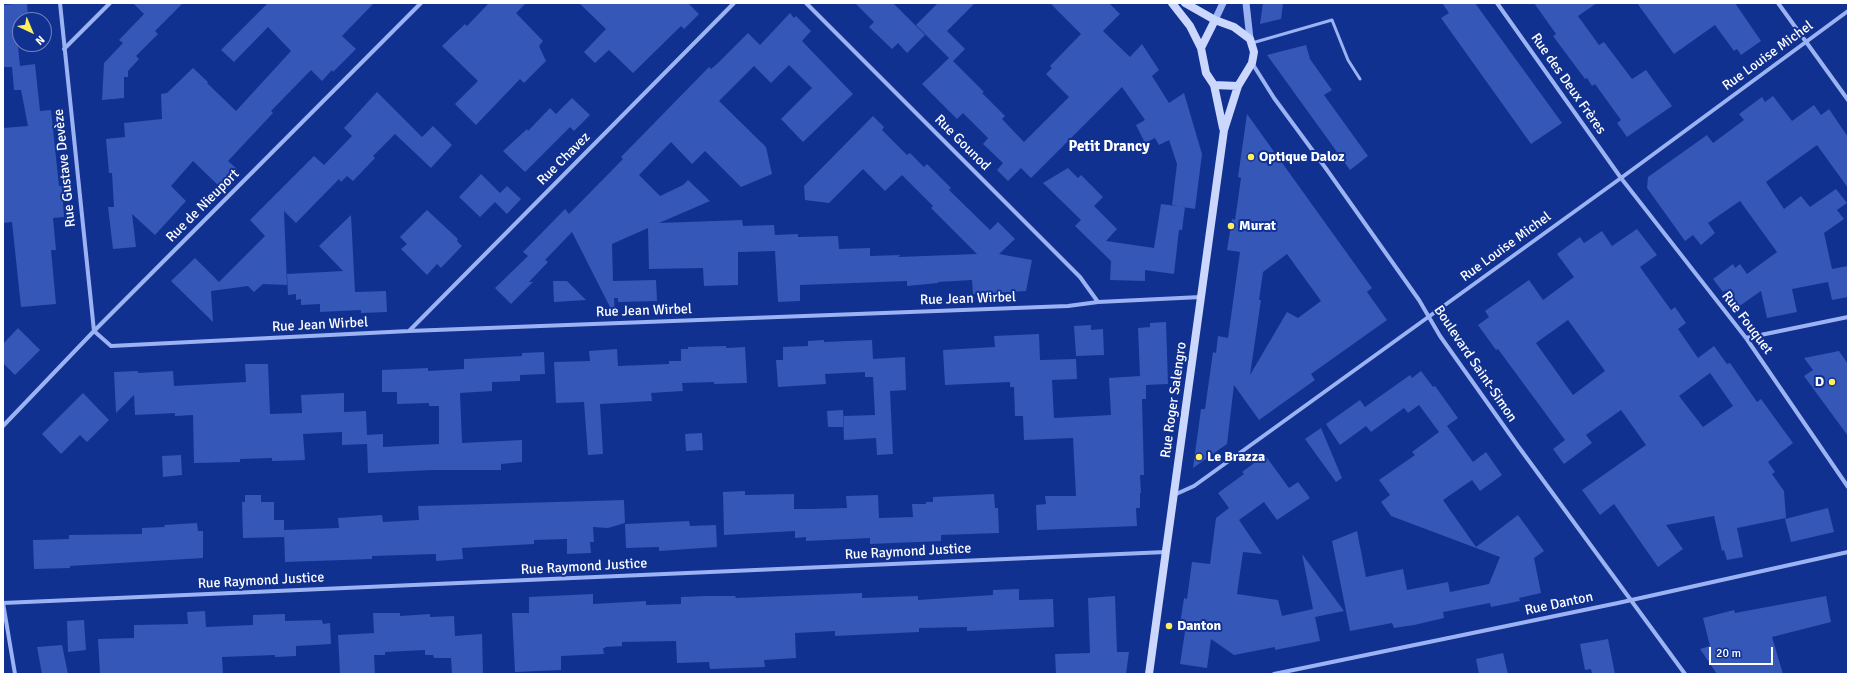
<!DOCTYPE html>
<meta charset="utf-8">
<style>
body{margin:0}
#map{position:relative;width:1851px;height:677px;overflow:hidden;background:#113190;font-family:Signika,sans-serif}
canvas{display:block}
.frame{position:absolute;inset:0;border:4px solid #fff;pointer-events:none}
.north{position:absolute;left:12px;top:12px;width:40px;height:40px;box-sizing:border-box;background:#113190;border:1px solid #7083bc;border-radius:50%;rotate:136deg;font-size:11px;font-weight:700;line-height:16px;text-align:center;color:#fff}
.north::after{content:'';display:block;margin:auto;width:14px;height:18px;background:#ffee5d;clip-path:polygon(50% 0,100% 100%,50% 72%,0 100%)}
.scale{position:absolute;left:1709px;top:647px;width:64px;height:18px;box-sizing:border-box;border:2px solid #fff;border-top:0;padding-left:5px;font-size:12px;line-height:14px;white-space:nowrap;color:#fff;-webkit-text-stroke:3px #113190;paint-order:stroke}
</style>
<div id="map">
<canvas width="1851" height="677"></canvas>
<div class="frame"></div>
<div class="north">N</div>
<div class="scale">20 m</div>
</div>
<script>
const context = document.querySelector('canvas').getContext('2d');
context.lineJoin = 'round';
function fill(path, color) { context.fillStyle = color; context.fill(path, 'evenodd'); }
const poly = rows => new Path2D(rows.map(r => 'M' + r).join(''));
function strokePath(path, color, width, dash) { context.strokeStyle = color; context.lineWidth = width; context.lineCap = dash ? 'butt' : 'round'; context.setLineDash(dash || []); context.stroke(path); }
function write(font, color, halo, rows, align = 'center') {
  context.font = font + ' Signika,sans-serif'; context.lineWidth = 4; context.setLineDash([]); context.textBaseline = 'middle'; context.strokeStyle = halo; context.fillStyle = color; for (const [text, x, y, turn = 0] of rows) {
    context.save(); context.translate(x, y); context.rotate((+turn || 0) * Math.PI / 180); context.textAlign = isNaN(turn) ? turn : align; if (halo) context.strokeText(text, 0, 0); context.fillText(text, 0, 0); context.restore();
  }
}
const building = poly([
 [27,3,28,20,20,20,20,26,16,26,20,66,35,64,40,111,51,110,59,186,62,186,64,217,53,218,56,250,51,250,56,304,21,307,12,222,3,223,3,128,28,126,21,90,14,90,12,67,3,67,3,5],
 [133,3,183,3,155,31,158,34,136,56,139,59,128,71,128,77,124,77,124,98,102,100,104,63,123,43,119,40,144,14],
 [268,3,374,3,342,36,356,49,333,72,332,70,322,81,311,70,271,111,273,113,228,161,237,169,220,187,193,161,171,186,186,201,155,235,132,214,136,247,113,249,108,207,114,207,112,173,109,173,106,139,125,137,124,123,162,119,161,94,167,93,193,68,208,82,207,83,236,111,291,51,268,27,234,62,221,50],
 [489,3,526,3,516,13,543,41,539,46,546,61,524,83,520,79,476,125,455,104,478,81,442,46,465,24,467,26],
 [579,3,688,3,699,14,684,29,681,26,633,73,609,50,595,63,584,52,606,29],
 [855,3,893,3,925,35,907,53,898,43,892,49,869,27,874,22],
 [938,3,975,3,947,31,965,49,953,61,984,92,982,93,1005,116,1002,119,1024,142,1069,97,1046,74,1052,68,1050,66,1081,34,1050,3,1109,3,1120,14,1103,31,1130,57,1142,44,1159,70,1152,76,1169,103,1184,93,1202,154,1195,209,1172,205,1177,164,1169,140,1159,145,1155,138,1145,143,1136,125,1145,120,1122,87,1031,178,1021,168,1008,181,997,170,1003,163,983,144,988,138,963,113,957,119,922,84,949,58,916,25],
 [1263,3,1283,3,1281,19,1260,24],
 [1442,3,1475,3,1562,123,1531,144,1441,18,1449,13],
 [1534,3,1597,3,1578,16,1599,45,1604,42,1632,79,1646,70,1672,106,1627,137,1617,123,1621,120,1595,84,1592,86,1587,78,1585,79,1553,36,1556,34],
 [1637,3,1735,3,1761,41,1741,55,1737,49,1734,51,1715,25,1674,54],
 [790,13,794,18,796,16,811,31,802,41,853,94,803,142,781,119,812,88,789,65,771,83,754,66,719,101,766,147,772,174,741,187,705,151,692,164,671,142,639,175,660,196,683,185,688,180,710,201,659,223,742,220,743,226,774,225,775,235,798,234,798,237,838,236,839,249,870,248,870,256,901,255,898,257,977,254,931,208,933,206,902,175,885,191,863,169,829,203,805,200,804,186,873,116,884,127,882,130,907,155,910,153,924,167,927,164,951,188,949,190,990,230,998,222,1015,239,999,254,1032,260,1026,291,973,294,972,280,938,282,938,283,907,286,907,281,800,285,800,301,778,302,775,251,738,252,738,285,704,286,703,268,649,269,648,228,612,244,613,281,656,280,657,301,618,302,618,298,614,298,615,317,572,232,545,260,548,262,529,282,533,282,511,304,495,288,528,256,523,252,565,209,569,214,623,159,621,157,709,67,711,69,718,63,748,33,760,45],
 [1306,45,1310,59,1332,90,1324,95,1368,156,1350,170,1267,55],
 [377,92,422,137,433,126,452,145,431,168,395,134,373,156,375,158,353,181,347,176,341,182,339,179,296,223,284,211,287,285,263,284,254,292,248,286,211,291,213,322,171,281,195,258,219,282,265,236,250,220,314,156,324,165,352,136,344,128],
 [1773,96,1792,121,1814,105,1821,115,1829,109,1848,137,1848,188,1817,145,1766,182,1784,209,1801,196,1810,207,1836,189,1847,203,1837,210,1844,219,1824,233,1832,269,1848,266,1848,297,1832,300,1828,282,1792,289,1797,312,1767,318,1761,291,1738,307,1726,290,1723,292,1713,279,1733,264,1735,268,1740,264,1747,274,1777,252,1740,201,1708,223,1715,233,1701,245,1693,235,1685,241,1647,188,1648,177,1707,135,1713,143,1744,120,1739,114,1762,97,1765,102],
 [572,98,590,115,574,131,570,127,525,172,503,151,527,129,528,131,550,108,556,114],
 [1247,114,1372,288,1367,292,1387,320,1311,374,1315,380,1259,420,1234,385,1227,444,1193,468,1201,409,1205,409,1213,352,1216,353,1218,336,1228,338,1240,252,1227,250,1232,219,1235,220,1241,178,1238,177],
 [1287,254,1321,301,1298,318,1287,312,1250,375,1261,300,1259,300,1263,272],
 [1068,168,1078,178,1081,175,1103,197,1094,206,1117,229,1106,241,1154,248,1161,204,1185,207,1182,230,1179,230,1174,274,1145,270,1145,281,1110,280,1111,261,1075,226,1081,220,1043,183],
 [481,174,500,193,507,186,521,199,507,214,495,202,480,217,459,197],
 [427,210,458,239,457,241,462,246,441,268,437,264,427,275,401,249,407,244,400,237],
 [351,215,355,292,386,291,387,312,361,313,361,310,320,312,320,304,301,305,301,299,296,300,296,294,288,295,287,274,343,271,319,246],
 [1637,229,1657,255,1640,267,1671,310,1675,307,1686,323,1678,329,1698,358,1714,346,1727,364,1730,363,1757,402,1761,399,1793,443,1768,462,1775,472,1772,474,1784,491,1786,518,1737,528,1743,557,1727,560,1724,550,1722,551,1714,516,1666,525,1683,549,1658,567,1614,504,1600,515,1582,490,1646,445,1621,410,1586,435,1592,443,1564,464,1553,449,1565,440,1498,349,1496,350,1478,325,1489,317,1485,311,1529,280,1543,300,1574,277,1557,254,1580,237,1584,243,1602,231,1612,246],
 [1568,320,1605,371,1573,395,1536,343],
 [1710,373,1733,406,1703,427,1679,396],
 [553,281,567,281,586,300,554,302],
 [1166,322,1168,384,1146,385,1146,399,1142,399,1144,475,1140,475,1141,493,1140,493,1140,508,1136,508,1137,526,1037,530,1036,505,1046,504,1045,496,1076,496,1073,438,1024,440,1023,416,1015,416,1014,387,1010,387,1010,382,945,385,943,350,995,347,994,336,1039,334,1040,360,1076,359,1077,379,1052,380,1054,418,1111,415,1109,378,1140,376,1138,328,1150,327,1150,323],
 [1091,325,1091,330,1103,329,1104,355,1076,356,1074,326],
 [18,328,40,350,15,375,3,363,3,344],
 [824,340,824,342,872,340,873,359,905,357,906,390,890,391,893,454,877,455,876,438,844,440,843,416,875,415,873,377,865,377,865,372,825,374,826,384,778,387,776,360,783,360,783,347,808,346,808,341],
 [726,346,726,348,745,347,747,383,714,384,714,382,682,383,683,391,651,393,652,401,600,404,603,454,588,455,584,402,556,403,554,362,590,361,589,351,617,349,618,366,669,364,669,361,681,361,681,349,688,349,688,347],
 [1839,351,1848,364,1848,436,1804,376,1813,370,1804,358],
 [544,352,545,374,520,375,520,381,492,382,492,391,460,393,462,443,522,440,522,462,501,464,501,470,432,470,368,473,367,444,342,445,342,432,303,434,305,460,272,461,272,458,240,459,240,462,194,463,193,415,175,416,175,413,135,415,134,395,116,413,114,372,138,371,138,373,173,371,174,386,246,382,245,364,268,364,270,414,302,413,301,395,344,393,344,412,366,411,367,435,383,434,383,447,439,444,439,406,429,406,429,403,397,404,397,392,382,392,382,370,428,368,428,371,464,369,464,359,522,356,522,353],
 [1421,371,1433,387,1435,386,1458,418,1447,426,1473,462,1486,452,1502,475,1480,491,1472,480,1443,500,1476,547,1518,515,1544,551,1534,558,1541,593,1519,598,1520,601,1491,607,1490,603,1443,612,1444,618,1414,625,1394,628,1392,623,1350,631,1332,541,1357,531,1366,577,1403,569,1407,590,1448,582,1450,592,1489,584,1500,557,1391,516,1381,502,1390,495,1379,480,1415,455,1412,452,1439,432,1419,405,1408,413,1404,408,1371,432,1366,426,1340,445,1326,424,1360,400,1365,407,1410,375,1412,378],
 [83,393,109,420,87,442,80,435,61,454,42,434],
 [843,410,844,427,828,427,827,411],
 [1321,428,1342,478,1336,482,1305,439],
 [702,433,703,450,686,451,685,434],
 [181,455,182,475,163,477,162,456],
 [1265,455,1289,488,1298,482,1310,498,1277,520,1264,502,1239,520,1262,554,1243,552,1237,594,1278,600,1282,616,1313,609,1302,554,1344,611,1315,617,1320,641,1275,650,1275,647,1234,655,1211,639,1207,668,1180,664,1186,625,1180,624,1184,598,1187,599,1192,562,1210,564,1216,518,1229,508,1218,493,1244,474,1242,472],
 [745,491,745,495,794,494,794,509,810,509,847,508,846,496,878,495,879,518,913,517,912,504,926,504,926,502,933,502,933,497,994,494,995,508,998,508,999,533,941,535,941,541,870,544,870,538,806,541,806,537,795,538,795,531,724,535,723,492],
 [245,495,261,495,261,502,274,502,274,520,284,520,284,537,243,538,242,502,245,502],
 [624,500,625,523,608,528,593,527,594,542,590,542,591,553,567,554,567,539,534,540,534,544,462,548,463,559,436,561,436,554,372,556,372,559,285,562,284,530,339,528,338,518,382,515,383,522,419,520,418,506],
 [1828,508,1834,532,1791,542,1785,519],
 [689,521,690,526,716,525,717,547,659,551,659,547,626,548,625,524],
 [197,523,198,531,203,531,203,558,70,566,70,568,34,569,33,540,69,539,69,535,142,534,142,528,165,527,164,525],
 [1019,589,1019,600,1053,599,1054,627,967,631,967,627,919,628,919,632,835,636,835,631,795,633,796,658,764,660,765,667,710,669,709,662,677,663,676,641,622,642,622,646,605,647,605,648,603,648,604,654,561,656,561,670,515,672,512,613,529,613,529,597,593,594,593,604,646,601,646,605,681,604,681,597,706,596,735,596,736,598,862,593,862,598,918,596,918,600,993,595,993,590],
 [1115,596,1117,652,1129,652,1126,674,1056,674,1055,654,1090,653,1088,598],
 [1826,596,1831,622,1772,637,1783,674,1717,674,1700,649,1710,646,1703,618,1734,610,1735,613],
 [205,611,206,627,253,625,253,615,285,614,285,621,322,620,323,624,330,623,331,644,296,646,296,656,275,657,275,655,222,657,223,674,100,674,98,639,134,638,134,625,188,624,187,612],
 [373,613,400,613,400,616,430,614,430,617,454,616,455,636,482,634,483,674,452,674,451,658,434,658,433,655,425,655,425,650,385,652,385,655,374,655,375,674,340,674,338,635,374,633],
 [84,620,86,650,68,652,67,621],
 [1608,639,1615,674,1592,674,1591,669,1585,670,1580,644],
 [62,645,68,674,42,674,37,647],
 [1503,653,1508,674,1479,674,1476,659]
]);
const service = poly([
 [1252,43,1332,20,1348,60,1360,79]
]);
const minor = poly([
 [60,3,94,331],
 [806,3,1080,277,1098,302],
 [1497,3,1621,178,1746,338,1848,487],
 [1778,3,1848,100],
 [64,49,110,3],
 [1252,63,1274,98,1327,170,1419,300,1440,336,1518,446,1685,674],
 [94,331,111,346,409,331,1068,306,1098,302,1201,297],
 [409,331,734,3],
 [1746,338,1848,317],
 [3,426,94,331,421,3],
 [1174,495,1194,486,1621,178,1848,11],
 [3,603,1166,552],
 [3,603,15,674],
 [1274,674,1618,603,1848,552]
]);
const tertiary = poly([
 [1246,3,1250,39],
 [1215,20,1223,3]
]);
const secondary = poly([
 [1172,3,1190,26,1201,48],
 [1215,20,1201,48,1206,73,1214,85,1223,128],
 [1214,85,1238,86],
 [1149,674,1224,130,1238,86,1252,63,1254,52,1250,39,1234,27,1215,20,1185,3]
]);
const markers = [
 [1251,157,4,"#ffee5d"],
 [1231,226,4,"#ffee5d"],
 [1832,382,4,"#ffee5d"],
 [1199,457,4,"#ffee5d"],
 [1169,626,4,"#ffee5d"]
];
const streetNames = [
 ["Rue Louise Michel",1768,56,-36],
 ["Rue des Deux Frères",1568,84,55],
 ["Rue Gounod",962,143,45],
 ["Rue Chavez",564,159,-45],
 ["Rue Gustave Devèze",65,168,-96],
 ["Rue de Nieuport",203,206,-45],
 ["Rue Louise Michel",1506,247,-36],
 ["Rue Jean Wirbel",968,299,-2],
 ["Rue Jean Wirbel",644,311,-2],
 ["Rue Fouquet",1747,323,53],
 ["Rue Jean Wirbel",320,325,-3],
 ["Boulevard Saint-Simon",1475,364,56],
 ["Rue Roger Salengro",1174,400,-82],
 ["Rue Raymond Justice",908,552,-3],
 ["Rue Raymond Justice",584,567,-3],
 ["Rue Raymond Justice",261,581,-3],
 ["Rue Danton",1559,604,-12]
];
const poiNames = [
 ["Optique Daloz",1259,157],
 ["Murat",1239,226],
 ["D",1824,382,"right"],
 ["Le Brazza",1207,457],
 ["Danton",1177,626]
];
const neighbourhoodNames = [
 ["Petit Drancy",1109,147]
];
fill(building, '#3457b8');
strokePath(service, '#9cb3f3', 3);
strokePath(minor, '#9cb3f3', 4);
strokePath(tertiary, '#9cb3f3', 7);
strokePath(secondary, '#cbd7fc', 8);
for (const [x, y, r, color] of markers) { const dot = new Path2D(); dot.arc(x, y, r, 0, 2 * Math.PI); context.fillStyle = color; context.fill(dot); strokePath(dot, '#113190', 1.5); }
write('14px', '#fff', '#113190', streetNames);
write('bold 14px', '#fff', '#113190', poiNames, 'left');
write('bold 15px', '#fff', '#113190', neighbourhoodNames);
</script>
